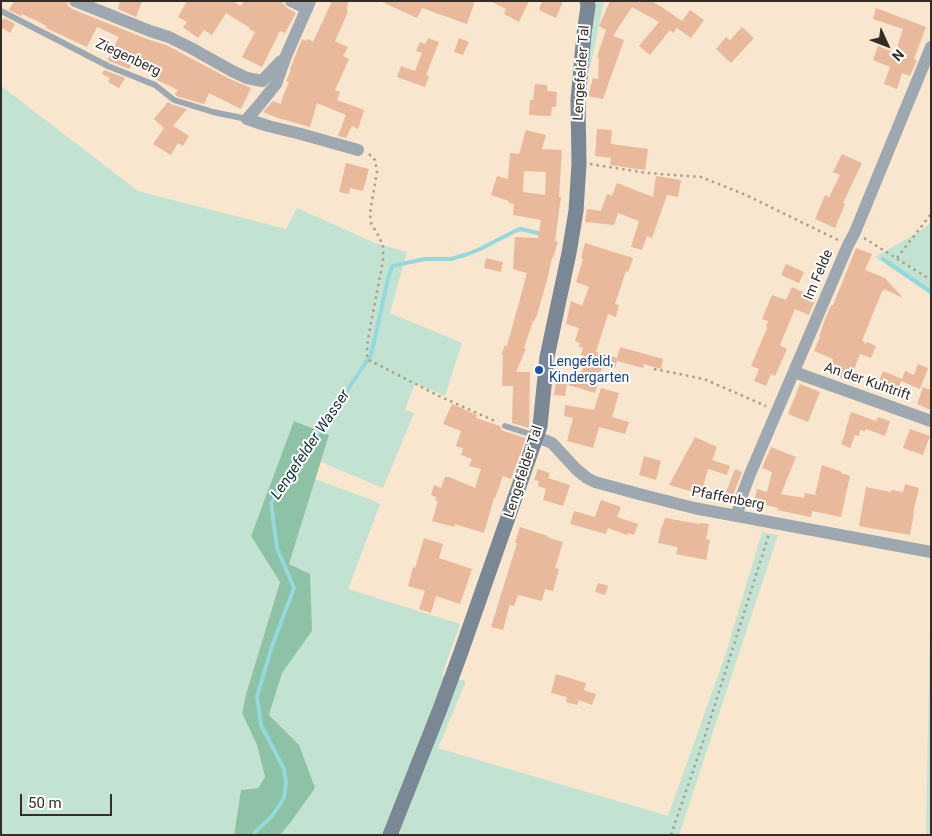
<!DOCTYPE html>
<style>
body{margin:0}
#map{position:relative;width:932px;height:836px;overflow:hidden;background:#f8e6ce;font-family:Roboto,sans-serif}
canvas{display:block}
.frame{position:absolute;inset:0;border:2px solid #342d25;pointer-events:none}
.north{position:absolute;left:862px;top:20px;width:50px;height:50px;-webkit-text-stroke:4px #fff;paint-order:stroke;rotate:133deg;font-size:14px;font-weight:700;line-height:20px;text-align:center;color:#342d25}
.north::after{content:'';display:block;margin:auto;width:18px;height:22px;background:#342d25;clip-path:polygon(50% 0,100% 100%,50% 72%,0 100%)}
.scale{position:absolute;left:20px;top:794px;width:92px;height:22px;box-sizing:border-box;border:2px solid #342d25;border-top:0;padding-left:6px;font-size:15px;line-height:18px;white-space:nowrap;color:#342d25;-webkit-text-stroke:4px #fff;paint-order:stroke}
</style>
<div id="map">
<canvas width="932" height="836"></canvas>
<div class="frame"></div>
<div class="north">N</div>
<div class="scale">50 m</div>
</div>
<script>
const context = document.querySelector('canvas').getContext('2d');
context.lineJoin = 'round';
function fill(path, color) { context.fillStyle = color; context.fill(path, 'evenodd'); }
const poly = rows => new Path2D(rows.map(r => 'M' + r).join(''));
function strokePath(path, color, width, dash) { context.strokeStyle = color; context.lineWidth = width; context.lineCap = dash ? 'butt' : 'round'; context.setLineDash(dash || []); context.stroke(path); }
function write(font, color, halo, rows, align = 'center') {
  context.font = font + ' Roboto,sans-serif'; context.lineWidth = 4; context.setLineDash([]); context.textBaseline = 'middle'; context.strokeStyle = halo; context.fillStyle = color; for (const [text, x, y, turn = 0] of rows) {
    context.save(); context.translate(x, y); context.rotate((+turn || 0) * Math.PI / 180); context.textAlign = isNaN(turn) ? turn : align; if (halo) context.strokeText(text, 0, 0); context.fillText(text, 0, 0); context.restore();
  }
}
const green = poly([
 [594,1,604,1,590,68,586,68],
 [1,86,138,191,286,229,297,208,375,243,407,252,390,313,462,343,445,396,415,383,405,410,414,413,383,488,321,462,328,435,294,421,251,536,280,581,246,694,242,713,257,745,265,777,258,788,241,790,234,835,1,835],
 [931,221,931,295,875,257,925,228],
 [315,479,369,499,380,504,348,589,460,624,442,675,466,681,438,748,668,816,726,653,762,532,778,535,679,835,280,835,290,823,269,715,282,673,312,630,289,564],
 [931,573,931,835,926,835,926,833]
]);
const forest = poly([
 [294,421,329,435,289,564,310,574,312,631,282,673,269,715,299,745,315,788,290,823,280,835,234,835,241,790,258,788,265,777,257,745,242,713,246,694,280,582,251,536]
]);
const stream = poly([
 [883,259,931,292],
 [254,835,255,832,273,815,284,798,286,783,284,769,261,725,257,697,272,646,294,588,277,548,271,503,371,355,388,279,392,266,425,259,451,259,468,254,480,249,515,231,521,229,542,234]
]);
const building = poly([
 [14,1,67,1,68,6,72,9,147,39,166,45,228,78,251,88,241,109,209,93,204,104,176,96,175,94,178,90,149,76,150,74,132,65,129,69,109,61,108,59,119,37,97,27,87,47,46,28,47,26,22,14,21,16,9,10],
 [120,1,142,1,136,17,118,9],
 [187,1,233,1,241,6,244,1,281,1,287,8,296,13,285,33,280,31,262,67,242,57,255,32,249,29,250,28,226,13,212,35,204,30,198,38,183,27,187,22,178,17],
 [332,1,348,1,347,11,348,12,335,41,348,47,343,56,349,59,335,90,340,92,337,100,364,110,358,129,352,126,346,138,338,136,346,115,317,103,310,127,278,118,263,112,273,101,281,104,283,96,289,82,286,81,291,70,290,69,302,39,307,41,308,39,313,42],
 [380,1,475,1,467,24,422,8,417,18],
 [490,1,529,1,519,22,504,14,506,9],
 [542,1,563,1,556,18,539,10],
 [610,1,651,1,662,7,682,21,690,10,704,20,691,38,677,28,679,25,673,33,670,30,650,55,639,46,659,22,632,7,613,36,624,40,603,99,588,96,593,78,598,79,599,58,597,57,606,30,599,26],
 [876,8,926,27,914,59,917,60,910,76,902,73,897,89,884,84,890,67,873,60,878,46,895,53,903,29,873,19],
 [4,18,15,24,10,33,1,27,1,22],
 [742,27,754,38,731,63,716,49,726,37,730,40],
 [428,38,439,42,426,75,429,76,425,87,397,77,401,66,415,71,422,53,416,51,420,42,425,44],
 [459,38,469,42,463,55,454,52],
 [104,70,125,78,119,88,108,82,110,78,102,74],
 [535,84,547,85,547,91,557,92,556,107,552,107,551,116,529,115,530,100,533,100],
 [168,102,173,105,187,109,173,126,189,136,183,146,178,143,171,155,153,144,164,128,154,119],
 [597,129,612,130,611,144,648,149,645,170,610,165,611,158,595,156],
 [526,130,546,135,542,149,562,150,559,197,561,197,555,241,558,242,553,258,552,258,547,280,537,315,534,321,533,321,524,348,526,349,516,372,530,372,529,428,512,423,513,386,502,386,503,355,501,355,505,345,507,346,527,273,513,269,515,237,538,238,541,220,513,215,514,204,509,203,509,201,491,195,497,176,508,179,510,153,519,154],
 [524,171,546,172,545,195,523,192],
 [842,154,862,163,843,203,845,204,835,228,815,219,825,195,829,197,840,175,833,172],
 [346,163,369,169,363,191,350,188,349,194,339,192],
 [656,176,681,180,678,197,667,195,652,238,647,236,642,250,631,247,639,221,618,213,614,225,585,222,587,209,601,211,607,194,612,196,617,183,653,197],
 [585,243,633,258,628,272,626,271,615,304,619,305,616,317,608,314,596,352,617,358,620,347,663,359,661,369,644,364,643,368,617,361,615,368,603,364,595,393,568,385,581,374,586,356,581,355,583,348,579,347,580,343,575,341,579,328,566,324,571,301,582,306,589,287,576,282,583,259,581,258],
 [856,248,872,254,865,270,885,278,903,298,884,289,884,291,882,291,862,341,865,342,864,345,867,342,876,346,871,358,860,354,850,381,828,373,833,359,814,351,820,337,819,337,824,322,831,305,833,305],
 [486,258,503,262,501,272,484,268],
 [786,264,804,272,799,283,781,275],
 [792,287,816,298,809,315,795,309,780,345,787,349,775,376,771,374,766,386,754,381,759,369,751,366,767,328,766,327,768,321,762,319,772,295,786,300],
 [918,364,928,368,920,389,901,381,895,397,876,390,883,371,902,379,905,371,914,375],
 [557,376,568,378,565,396,554,395],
 [800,384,820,392,808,422,788,414],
 [923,387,931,390,931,410,917,404],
 [601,388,619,393,612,417,629,422,625,434,599,427,593,448,567,441,573,418,564,416,565,405,594,410],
 [452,404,477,415,476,418,500,426,501,429,503,431,526,438,511,479,503,476,495,498,494,498,484,533,455,524,454,527,432,521,438,501,435,500,436,497,431,495,434,485,441,488,445,477,449,477,475,488,481,469,469,466,472,459,461,455,463,448,456,446,461,431,443,424],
 [851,412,876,421,878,417,890,421,885,436,866,429,865,431,860,430,859,436,855,435,850,448,841,444,846,431,845,431],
 [910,429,930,436,923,455,903,448],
 [695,437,717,447,712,460,730,466,727,475,708,469,701,494,669,485],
 [771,447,796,457,781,494,804,498,805,493,815,495,822,465,842,472,841,473,850,476,841,517,812,511,811,517,777,510,778,508,754,502,757,489,767,492,772,472,762,468],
 [644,456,661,461,656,480,639,475],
 [538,469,550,473,548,478,570,485,563,506,543,500,546,489,538,486,539,481,534,480],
 [735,469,742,472,733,495,731,504,722,502],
 [905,484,919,488,913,513,914,513,910,535,859,526,866,487,891,492,892,490,903,492],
 [601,500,621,507,617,517,638,524,634,535,628,533,627,535,608,528,606,534,570,524,574,511,595,517],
 [665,518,699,524,700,523,709,524,706,539,710,540,706,560,676,554,678,547,658,543,662,525,663,525],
 [520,527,548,536,547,537,563,542,555,568,559,569,553,591,545,589,542,601,518,595,514,606,510,605,509,607,503,630,491,627,517,543,515,543],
 [424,538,443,544,439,558,472,569,460,604,436,596,431,613,419,609,425,591,408,586,413,567,415,568],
 [598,583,608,586,605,595,595,592],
 [556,674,586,683,584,690,596,694,592,705,579,700,577,705,566,702,567,697,551,693]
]);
const path = poly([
 [369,154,375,160,377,172,370,213,371,223,378,235,383,246,383,261,371,323,367,346,367,358,369,360,439,396,497,422],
 [590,164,647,173,701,177,746,195,838,240],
 [864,238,931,280],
 [897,258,931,214],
 [654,369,704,379,766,406],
 [671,835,704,739,769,534]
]);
const lane = poly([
 [1,11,108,66,155,85,174,100,213,112,247,119],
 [505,426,536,436]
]);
const street = poly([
 [75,1,150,31,169,37,191,48,232,71,247,78,262,81,281,61],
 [291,1,307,9],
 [310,1,286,56,276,84,260,104,247,119,268,126,301,134,358,150],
 [794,372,931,421],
 [537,437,552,443,576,469,587,478,595,482,639,494,694,508,931,552],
 [737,516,741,498,750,474,848,245,855,232,931,47]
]);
const secondary = poly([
 [390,835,440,709,461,652,540,426,547,357,569,253,576,211,579,164,578,100,584,34,588,6,587,1]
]);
const markers = [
 [539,370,5,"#1a4fb4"]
];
const streetNames = [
 ["Ziegenberg",128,58,25],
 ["Lengefelder Tal",582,73,-86],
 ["Im Felde",819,275,-67],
 ["An der Kuhtrift",867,382,19],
 ["Lengefelder Tal",524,472,-72],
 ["Pfaffenberg",728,499,11]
];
const transitNames = [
 ["Lengefeld,",549,362],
 ["Kindergarten",549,378]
];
const waterNames = [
 ["Lengefelder Wasser",311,445,-56]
];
fill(green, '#c2e3d1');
fill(forest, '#8dc2a6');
strokePath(stream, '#95d9dc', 4);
fill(building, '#e9b99c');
strokePath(path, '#ac9f8d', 2.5, [2.5, 4]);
strokePath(lane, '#9ea8b0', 6);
strokePath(street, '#9ea8b0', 12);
strokePath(secondary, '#7a8895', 15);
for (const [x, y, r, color] of markers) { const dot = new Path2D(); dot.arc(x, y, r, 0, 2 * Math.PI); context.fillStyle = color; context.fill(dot); strokePath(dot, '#fff', 2); }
write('14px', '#342d25', '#fff', streetNames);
write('14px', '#164399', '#fff', transitNames, 'left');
write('italic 15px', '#103234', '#fff', waterNames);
</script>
